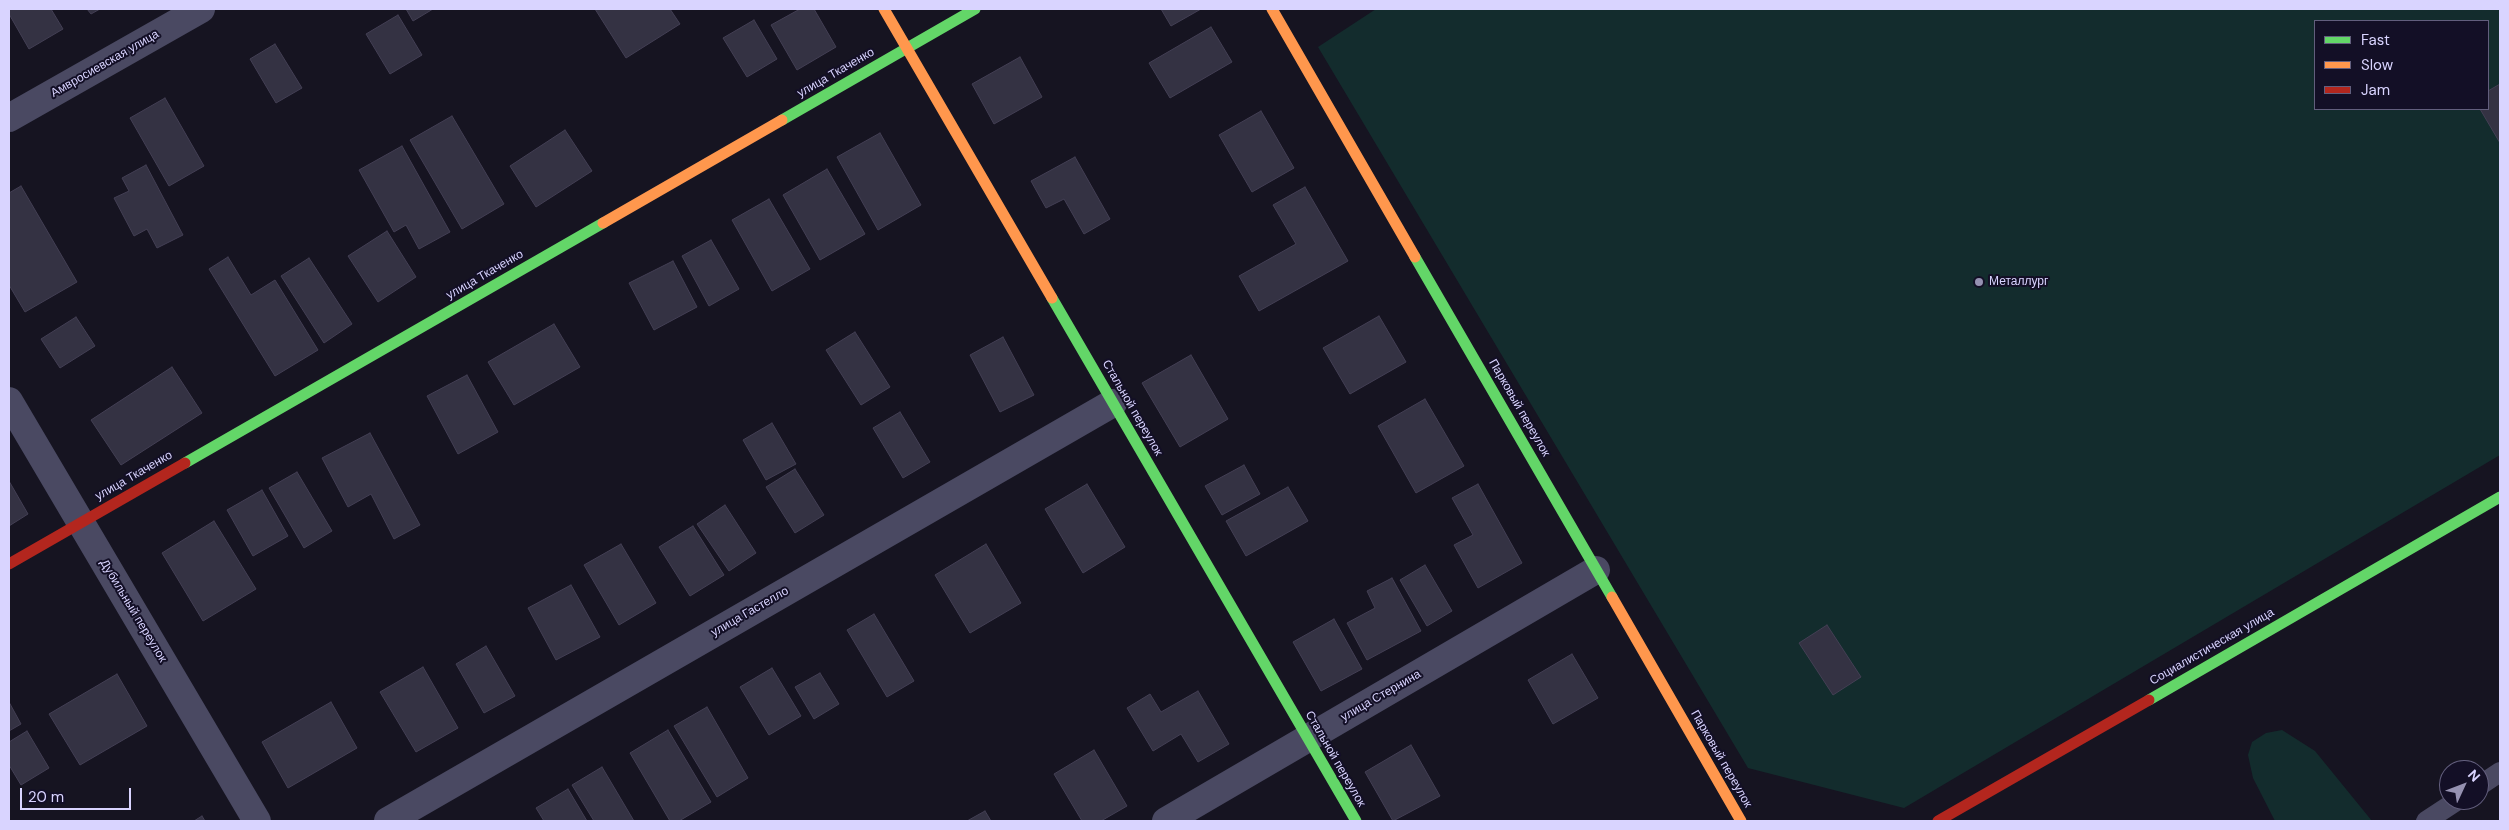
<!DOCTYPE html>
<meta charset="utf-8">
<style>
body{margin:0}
#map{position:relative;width:2509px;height:830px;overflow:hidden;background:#161421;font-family:"DM Sans",sans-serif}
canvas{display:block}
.frame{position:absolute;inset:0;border:10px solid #d9d4ff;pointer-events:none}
.legend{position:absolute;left:2314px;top:20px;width:175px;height:90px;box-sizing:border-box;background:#130f26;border:1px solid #625e7d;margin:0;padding:6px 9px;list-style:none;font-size:15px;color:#d9d4ff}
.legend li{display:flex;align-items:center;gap:10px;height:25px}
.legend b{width:25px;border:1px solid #625e7d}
.north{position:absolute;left:2439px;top:760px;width:50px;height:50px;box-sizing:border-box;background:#130f26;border:1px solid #625e7d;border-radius:50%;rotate:47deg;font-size:14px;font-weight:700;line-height:20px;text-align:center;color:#d9d4ff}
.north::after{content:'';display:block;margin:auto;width:18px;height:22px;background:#9591b1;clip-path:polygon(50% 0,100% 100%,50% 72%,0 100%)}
.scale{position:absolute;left:20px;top:788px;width:111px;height:22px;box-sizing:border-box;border:2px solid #d9d4ff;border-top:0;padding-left:6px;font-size:15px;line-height:18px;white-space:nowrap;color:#d9d4ff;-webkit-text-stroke:4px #130f26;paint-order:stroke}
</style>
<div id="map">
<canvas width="2509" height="830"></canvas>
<div class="frame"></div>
<ul class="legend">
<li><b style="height:6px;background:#63d668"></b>Fast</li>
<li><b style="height:6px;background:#ff974d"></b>Slow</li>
<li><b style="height:6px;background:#b3261e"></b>Jam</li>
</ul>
<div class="north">N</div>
<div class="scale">20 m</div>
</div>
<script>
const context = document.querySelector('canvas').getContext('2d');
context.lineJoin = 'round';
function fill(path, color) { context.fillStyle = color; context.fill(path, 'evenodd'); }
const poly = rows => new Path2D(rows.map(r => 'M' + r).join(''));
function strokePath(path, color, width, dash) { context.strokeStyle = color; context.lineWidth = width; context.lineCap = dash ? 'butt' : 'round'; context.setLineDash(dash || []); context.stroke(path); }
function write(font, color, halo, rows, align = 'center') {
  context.font = font + ' "DM Sans",sans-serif'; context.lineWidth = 4; context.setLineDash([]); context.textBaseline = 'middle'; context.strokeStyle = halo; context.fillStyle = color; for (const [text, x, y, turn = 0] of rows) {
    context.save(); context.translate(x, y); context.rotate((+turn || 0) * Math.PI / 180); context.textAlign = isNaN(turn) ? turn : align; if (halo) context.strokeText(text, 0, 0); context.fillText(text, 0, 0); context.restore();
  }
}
const green = poly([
 [1376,9,2500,9,2500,455,1904,808,1748,768,1318,47],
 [2315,21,2488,21,2488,109,2315,109],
 [2282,730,2315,751,2372,821,2275,821,2253,778,2248,755,2252,742,2266,733]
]);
const building = poly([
 [9,9,51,9,63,29,29,49,9,14,9,9],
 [87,9,100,9,91,14,87,9],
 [406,9,433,9,413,21,406,9],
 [595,9,670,9,680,24,626,58,595,9],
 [800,9,814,9,836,47,797,70,771,25,800,9],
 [1161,9,1201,9,1171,26,1161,9],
 [398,15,422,55,390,74,366,34,398,15],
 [754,20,777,59,747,77,723,38,754,20],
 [1211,27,1232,62,1170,98,1149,63,1211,27],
 [275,44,302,88,276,103,250,59,275,44],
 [1020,57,1042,97,994,124,972,84,1020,57],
 [2500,84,2500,143,2480,109,2488,109,2488,91,2500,84],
 [165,98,204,166,169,186,130,118,165,98],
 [1261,111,1294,168,1252,192,1219,135,1261,111],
 [452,116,504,204,462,229,410,140,452,116],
 [565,130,592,171,536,207,510,166,565,130],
 [880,133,921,205,878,230,837,157,880,133],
 [402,146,450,232,419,249,406,225,394,232,359,170,402,146],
 [1075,157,1110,219,1084,234,1064,199,1046,208,1031,181,1075,157],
 [146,165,183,235,157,248,147,229,134,236,114,198,129,191,122,178,146,165],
 [827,169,865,234,820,260,783,195,827,169],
 [21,186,77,282,25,312,9,285,9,193,21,186],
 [1305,187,1348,261,1259,311,1239,276,1296,244,1273,205,1305,187],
 [769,199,810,269,772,291,732,220,769,199],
 [387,231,416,277,378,302,348,256,387,231],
 [711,240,739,289,709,306,682,256,711,240],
 [228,257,251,295,275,280,318,350,275,376,209,269,228,257],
 [309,258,352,324,324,343,281,276,309,258],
 [673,261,697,307,654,330,629,283,673,261],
 [1379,316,1406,362,1350,394,1323,348,1379,316],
 [76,317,95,346,60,368,41,339,76,317],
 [554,324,580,367,514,405,488,362,554,324],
 [855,332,890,387,861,405,826,350,855,332],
 [1003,337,1034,395,1000,412,970,355,1003,337],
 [1191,355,1228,419,1180,447,1142,383,1191,355],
 [172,367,202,413,121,465,91,420,172,367],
 [467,375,498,432,458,454,427,396,467,375],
 [1425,399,1464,466,1416,493,1378,426,1425,399],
 [900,412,930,462,903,478,873,428,900,412],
 [772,423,796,464,766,480,743,440,772,423],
 [370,433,420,525,394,539,371,494,348,507,322,458,370,433],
 [1244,465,1260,494,1222,515,1205,486,1244,465],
 [795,469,824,515,795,533,766,487,795,469],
 [297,472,332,531,304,548,269,488,297,472],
 [9,481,28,514,9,526,9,481],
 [1087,484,1125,547,1083,573,1045,509,1087,484],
 [1478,484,1522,563,1478,588,1454,545,1473,535,1452,498,1478,484],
 [1288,487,1308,521,1246,556,1226,521,1288,487],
 [262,490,288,536,253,556,227,510,262,490],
 [725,505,756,553,729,571,697,524,725,505],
 [214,521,256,589,203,621,162,553,214,521],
 [693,526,724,575,690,596,659,547,693,526],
 [621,544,656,603,619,625,584,565,621,544],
 [986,544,1021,603,970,633,935,575,986,544],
 [1425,565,1452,611,1427,626,1400,580,1425,565],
 [1392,578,1421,631,1367,660,1347,623,1375,608,1367,591,1392,578],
 [571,585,600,637,556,660,528,608,571,585],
 [874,614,914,681,887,697,847,630,874,614],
 [1334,619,1362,669,1321,691,1293,642,1334,619],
 [1827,625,1861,677,1833,695,1799,643,1827,625],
 [486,646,515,696,484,713,456,664,486,646],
 [1572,654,1598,698,1553,724,1528,680,1572,654],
 [423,667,458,728,416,752,380,692,423,667],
 [772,668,801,716,769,735,740,687,772,668],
 [820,673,839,704,814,719,795,687,820,673],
 [117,674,147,726,80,765,49,714,117,674],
 [1198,691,1229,744,1198,762,1181,734,1153,751,1127,708,1150,694,1161,712,1198,691],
 [9,702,21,724,9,731,9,702],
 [331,702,357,748,288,788,262,742,331,702],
 [707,707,748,778,717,797,674,726,707,707],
 [668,730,711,802,679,821,670,821,630,753,668,730],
 [27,731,49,768,21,785,9,765,9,742,27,731],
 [1411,745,1440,796,1393,821,1365,772,1411,745],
 [1094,750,1127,806,1101,821,1082,821,1054,774,1094,750],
 [602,767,634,821,594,821,572,785,602,767],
 [568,789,587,821,544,821,536,808,568,789],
 [985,811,991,821,967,821,985,811],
 [202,816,205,821,194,821,202,816]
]);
const lane = poly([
 [2479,786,2500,772],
 [2426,821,2458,800]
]);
const street = poly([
 [9,118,201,9],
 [9,401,257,821],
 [388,821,1113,403],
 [1166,821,1596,570]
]);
const fast = poly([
 [782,120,975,9],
 [1415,257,1612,597],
 [1052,298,1356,821],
 [185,463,603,223],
 [2149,700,2500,497]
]);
const slow = poly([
 [884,9,1052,298],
 [1272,9,1415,257],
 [603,223,782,120],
 [1612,597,1741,821]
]);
const jam = poly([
 [9,564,185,463],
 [1938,821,2149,700]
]);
const markers = [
 [1979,282,5,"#9591b1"]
];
const streetNames = [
 ["Амвросиевская улица",105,64,-30],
 ["улица Ткаченко",836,73,-30],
 ["улица Ткаченко",485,275,-30],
 ["Стальной переулок",1132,408,60],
 ["Парковый переулок",1519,408,60],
 ["улица Ткаченко",134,476,-30],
 ["Дубильный переулок",133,611,59],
 ["улица Гастелло",750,612,-30],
 ["Социалистическая улица",2212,647,-30],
 ["улица Стернина",1381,696,-30],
 ["Стальной переулок",1335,759,60],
 ["Парковый переулок",1721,759,60]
];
const poiNames = [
 ["Металлург",1989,282]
];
fill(green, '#132c2d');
fill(building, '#343243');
strokePath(building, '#433f54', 1);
strokePath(lane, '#4a4962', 20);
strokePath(street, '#4a4962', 28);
strokePath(fast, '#63d668', 11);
strokePath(slow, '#ff974d', 11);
strokePath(jam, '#b3261e', 11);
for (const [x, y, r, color] of markers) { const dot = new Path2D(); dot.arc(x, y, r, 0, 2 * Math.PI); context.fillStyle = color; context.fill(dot); strokePath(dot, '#130f26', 2); }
write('12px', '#d9d4ff', '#130f26', streetNames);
write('12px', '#d9d4ff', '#130f26', poiNames, 'left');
</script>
